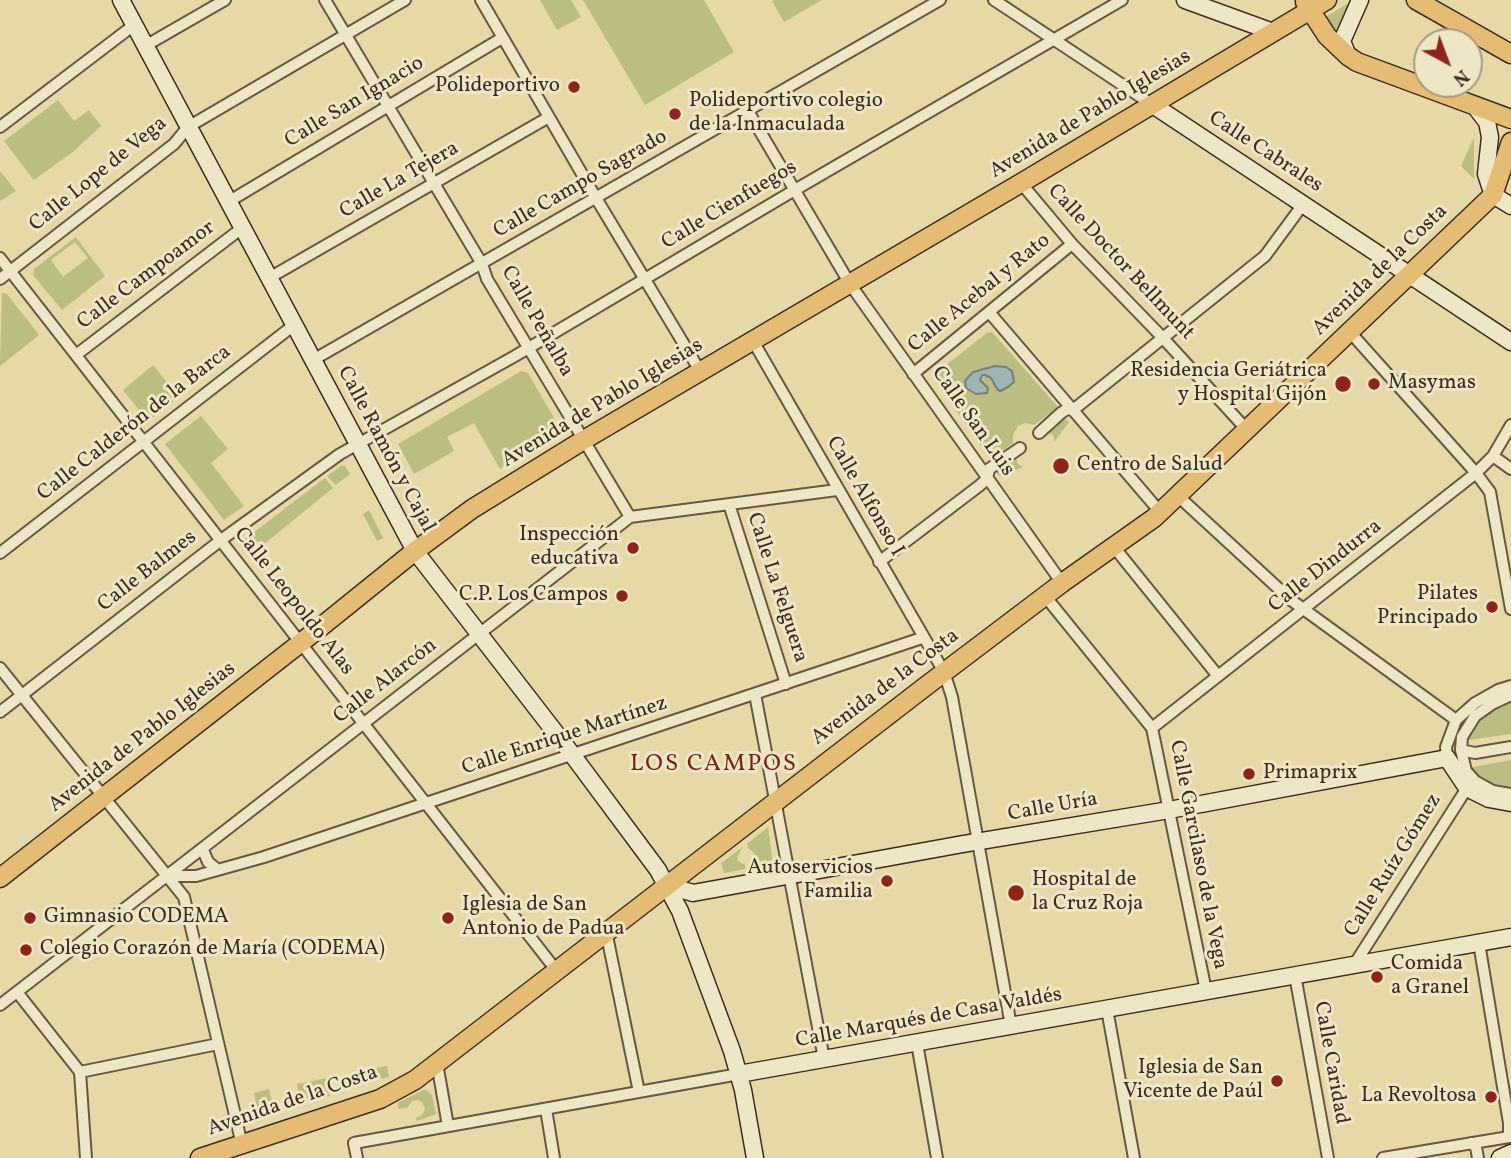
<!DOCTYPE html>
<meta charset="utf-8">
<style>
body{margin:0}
#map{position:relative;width:1511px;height:1158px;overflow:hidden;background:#e7d8a7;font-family:Vollkorn,serif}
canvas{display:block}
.north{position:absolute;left:1413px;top:28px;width:70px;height:70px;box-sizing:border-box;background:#efe6c6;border:2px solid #a89c84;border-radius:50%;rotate:139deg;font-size:19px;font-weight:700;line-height:28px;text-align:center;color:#3d2d20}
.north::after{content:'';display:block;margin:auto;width:24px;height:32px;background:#8f2418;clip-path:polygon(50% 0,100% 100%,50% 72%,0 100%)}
</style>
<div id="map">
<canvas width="1511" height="1158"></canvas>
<div class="north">N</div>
</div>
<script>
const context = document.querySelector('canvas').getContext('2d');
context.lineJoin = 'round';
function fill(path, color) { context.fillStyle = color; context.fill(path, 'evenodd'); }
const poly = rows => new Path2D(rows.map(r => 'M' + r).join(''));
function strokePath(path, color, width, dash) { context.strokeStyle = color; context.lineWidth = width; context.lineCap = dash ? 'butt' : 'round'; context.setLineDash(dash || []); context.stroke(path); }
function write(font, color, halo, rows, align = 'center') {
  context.font = font + ' Vollkorn,serif'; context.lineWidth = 6; context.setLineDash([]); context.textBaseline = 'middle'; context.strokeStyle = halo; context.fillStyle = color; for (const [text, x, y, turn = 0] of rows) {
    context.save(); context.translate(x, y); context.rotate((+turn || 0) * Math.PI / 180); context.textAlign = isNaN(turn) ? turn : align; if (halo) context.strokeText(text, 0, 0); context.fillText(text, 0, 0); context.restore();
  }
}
const green = poly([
 [540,0,571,0,581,17,557,30],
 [583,0,704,0,734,52,645,105],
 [774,0,822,0,784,22,772,1],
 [1348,3,1350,6,1336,33,1324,18],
 [58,100,74,121,89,110,101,126,74,151,34,180,4,141],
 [1474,137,1474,179,1461,166],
 [0,171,16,191,0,201],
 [76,237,105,276,62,310,33,275,34,269],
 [75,242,88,258,63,277,51,260],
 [2,293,7,294,39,335,0,366],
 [992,332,1058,407,1034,425,1025,423,1018,426,1013,435,1013,443,993,458,989,458,936,381,936,373,987,333],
 [153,365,179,397,152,418,143,415,123,390],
 [521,371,528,373,558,425,556,431,500,469,474,423,447,437,454,451,414,474,398,444],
 [201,416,228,449,211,463,244,506,224,520,165,444],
 [1063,416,1069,422,1055,441,1053,435,1048,432],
 [1019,452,1016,459,1018,464,1023,467,999,476,995,471],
 [341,466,345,466,350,474,336,485,327,476],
 [325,478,333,488,258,549,264,557,258,562,244,545,245,539],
 [369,510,383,538,377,541,363,514],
 [1511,698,1511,734,1462,741,1468,725],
 [1511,760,1511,790,1482,783,1468,768],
 [768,827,773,864,750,868,750,863,754,861,756,855,748,848,747,844],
 [743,847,737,857,738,861,745,865,745,869,724,873,721,863],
 [387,1066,389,1077,357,1083,355,1072],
 [327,1078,330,1096,300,1102,297,1084],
 [269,1089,274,1111,258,1114,254,1093],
 [425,1089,432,1095,436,1114,417,1121,416,1118,422,1115,425,1109,422,1102,418,1100,412,1101,408,1107,398,1109,398,1103]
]);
const water = poly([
 [995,366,1006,367,1012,371,1014,382,1008,387,1000,391,997,389,991,378,985,375,982,375,980,380,988,388,987,393,976,394,966,388,965,381,973,372,995,366]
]);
const street = poly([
 [325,0,482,264,487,279,630,517],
 [481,0,596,198,700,371],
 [994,0,1153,105],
 [145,46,225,0],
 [748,111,850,284,1062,583],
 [0,127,134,25],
 [1021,183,1072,244,1163,338,1247,430],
 [228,202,502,38],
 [0,258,556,970],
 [269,278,549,117],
 [0,279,174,144,188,127,405,0],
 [989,312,1161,513],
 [1350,332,1476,473,1490,492,1511,609],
 [753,341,944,672,952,697,1011,1026],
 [76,355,242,228],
 [313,360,940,0],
 [913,374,1072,244],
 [1039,433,1061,413,1067,409,1073,410,1265,256,1304,203],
 [1493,456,1511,469],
 [1178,496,1291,600,1456,720],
 [729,504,786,684],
 [1114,547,1218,676],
 [0,553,294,325],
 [879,562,979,486,987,479,989,469,1020,448],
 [1045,596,1152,728,1206,991],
 [0,668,184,897,242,1145],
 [755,694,824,1059],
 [1511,695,1492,704,1475,716,1462,737,1461,750,1466,771,1475,781,1493,791,1511,794],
 [0,712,221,540,340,454,515,356,793,191,1122,0],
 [1152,728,1476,473,1493,456,1511,425],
 [1461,750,1475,753,1511,747],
 [1447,758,1446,747,1456,720,1475,703,1498,690,1511,686],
 [203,850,208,862,218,870],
 [167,876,196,876,264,857,922,638],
 [606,931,639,1092],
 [1479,943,1509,1123,1509,1137],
 [1354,965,1467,788],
 [1295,975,1328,1158],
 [17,992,80,1072,86,1158],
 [0,1005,630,517,837,490],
 [1107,1009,1134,1158],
 [917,1043,937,1158],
 [437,1063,448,1126],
 [80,1072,218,1044],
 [546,1109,554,1158],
 [1471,1143,1476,1147,1478,1158],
 [357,1158,354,1143,739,1074],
 [1383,1158,1509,1137]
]);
const secondary = poly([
 [121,0,415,551,565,745,658,870,666,885,680,911,732,1051,743,1090,755,1158],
 [1185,0,1273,32],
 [1348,56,1342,41,1360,0],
 [1153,105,1511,342],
 [1477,109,1487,122,1490,137,1486,174,1493,195,1511,206],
 [666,885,693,893,963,844,1169,810,1447,758,1467,788,1489,799,1511,803],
 [739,1074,1511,937],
 [1500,1158,1511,1153]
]);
const primary = poly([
 [1416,0,1511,54],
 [1305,2,1327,36,1348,56,1357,62,1511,119],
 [0,878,317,630,415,551,472,509,582,441,1021,183,1327,0],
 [200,1158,380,1099,415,1080,926,686,1062,583,1154,518,1493,195,1511,142]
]);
const markers = [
 [574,87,7,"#8f2418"],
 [675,114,7,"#8f2418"],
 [1343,384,9,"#8f2418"],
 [1374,384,7,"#8f2418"],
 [1061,466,9,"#8f2418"],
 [633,548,7,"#8f2418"],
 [622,596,7,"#8f2418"],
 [1492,607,7,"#8f2418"],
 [1249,774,7,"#8f2418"],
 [887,881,7,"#8f2418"],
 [1016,893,9,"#8f2418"],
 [30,918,7,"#8f2418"],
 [448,918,7,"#8f2418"],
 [26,950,7,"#8f2418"],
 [1377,977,7,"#8f2418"],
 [1277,1081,7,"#8f2418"],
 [1491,1097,7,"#8f2418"]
];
const poiNames = [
 ["Polideportivo",560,87,"right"],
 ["Polideportivo colegio",689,102],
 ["de la Inmaculada",689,126],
 ["Residencia Geriátrica",1327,372,"right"],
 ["y Hospital Gijón",1327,396,"right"],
 ["Masymas",1388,384],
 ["Centro de Salud",1077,466],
 ["Inspección",619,536,"right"],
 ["educativa",619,560,"right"],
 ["Pilates",1478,595,"right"],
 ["Principado",1478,619,"right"],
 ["C.P. Los Campos",608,596,"right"],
 ["Primaprix",1263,774],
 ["Autoservicios",873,869,"right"],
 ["Familia",873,893,"right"],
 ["Hospital de",1032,881],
 ["la Cruz Roja",1032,905],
 ["Iglesia de San",462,906],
 ["Antonio de Padua",462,930],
 ["Gimnasio CODEMA",44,918],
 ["Colegio Corazón de María (CODEMA)",40,950],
 ["Comida",1391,965],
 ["a Granel",1391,989],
 ["Iglesia de San",1263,1069,"right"],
 ["Vicente de Paúl",1263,1093,"right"],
 ["La Revoltosa",1477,1097,"right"]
];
const streetNames = [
 ["Calle San Ignacio",355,103,-31],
 ["Avenida de Pablo Iglesias",1091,115,-31],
 ["Calle Cabrales",1265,153,33],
 ["Calle Lope de Vega",99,175,-39],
 ["Calle La Tejera",400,181,-30],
 ["Calle Campo Sagrado",581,185,-30],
 ["Calle Cienfuegos",730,206,-31],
 ["Calle Doctor Bellmunt",1120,263,47],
 ["Avenida de la Costa",1381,271,-44],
 ["Calle Campoamor",147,276,-37],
 ["Calle Acebal y Rato",980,294,-39],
 ["Calle Peñalba",536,322,60],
 ["Avenida de Pablo Iglesias",603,404,-31],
 ["Calle San Luis",972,422,55],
 ["Calle Calderón de la Barca",135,424,-38],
 ["Calle Ramón y Cajal",385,450,62],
 ["Calle Alfonso I",864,497,60],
 ["Calle Dindurra",1326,567,-38],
 ["Calle Balmes",148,572,-38],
 ["Calle La Felguera",776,588,72],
 ["Calle Leopoldo Alas",293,602,52],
 ["Calle Alarcón",386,682,-38],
 ["Avenida de la Costa",886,688,-37],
 ["Calle Enrique Martínez",565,737,-18],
 ["Avenida de Pablo Iglesias",143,738,-38],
 ["Calle Uría",1053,808,-10],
 ["Calle Garcilaso de la Vega",1197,855,79],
 ["Calle Ruíz Gómez",1394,866,-58],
 ["Calle Marqués de Casa Valdés",929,1019,-10],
 ["Calle Caridad",1330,1063,80],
 ["Avenida de la Costa",293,1102,-19]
];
const quarterNames = [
 ["LOS CAMPOS",714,766]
];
fill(green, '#bcbd83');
fill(water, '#9db6b4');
strokePath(water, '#777f79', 2);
strokePath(street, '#685842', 14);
strokePath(secondary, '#3d2d20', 19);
strokePath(primary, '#3d2d20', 21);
strokePath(street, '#efe6c6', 10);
strokePath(secondary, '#efe6c6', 16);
strokePath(primary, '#e4bc74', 18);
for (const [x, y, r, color] of markers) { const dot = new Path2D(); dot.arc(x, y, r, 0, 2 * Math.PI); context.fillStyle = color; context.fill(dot); strokePath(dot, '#efe6c6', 2.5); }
write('21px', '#3d2d20', '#efe6c6', poiNames, 'left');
write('21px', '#3d2d20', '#efe6c6', streetNames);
context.letterSpacing = '2px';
write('24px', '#7a1f14', '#efe6c6', quarterNames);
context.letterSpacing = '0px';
</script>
